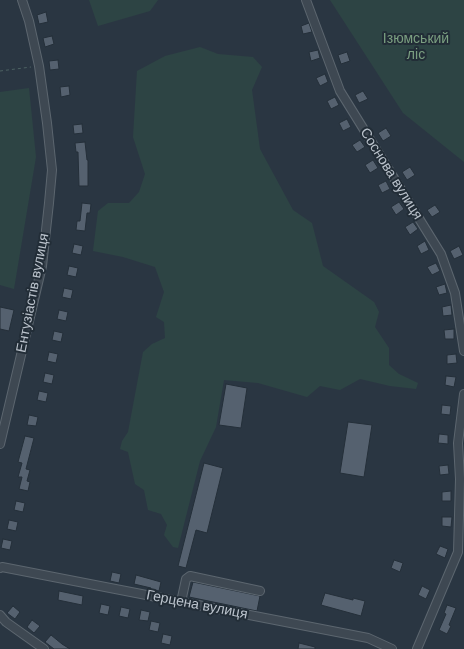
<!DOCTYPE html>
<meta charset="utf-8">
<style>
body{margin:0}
canvas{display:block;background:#2a3642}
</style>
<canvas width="464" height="649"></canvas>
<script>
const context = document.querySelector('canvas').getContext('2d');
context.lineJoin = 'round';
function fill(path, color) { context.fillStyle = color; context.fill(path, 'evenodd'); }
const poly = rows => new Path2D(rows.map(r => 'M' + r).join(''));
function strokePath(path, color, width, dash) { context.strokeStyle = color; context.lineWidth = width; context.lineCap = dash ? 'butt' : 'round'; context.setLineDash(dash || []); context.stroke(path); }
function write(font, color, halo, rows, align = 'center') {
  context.font = font + ' Helvetica,sans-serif'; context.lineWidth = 4; context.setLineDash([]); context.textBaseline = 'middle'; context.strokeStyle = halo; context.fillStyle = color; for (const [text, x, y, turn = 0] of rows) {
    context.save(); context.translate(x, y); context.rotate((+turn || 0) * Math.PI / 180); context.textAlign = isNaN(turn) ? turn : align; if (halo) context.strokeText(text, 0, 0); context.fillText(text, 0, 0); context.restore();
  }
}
const green = poly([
 [89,0,158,0,150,11,98,26],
 [330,0,464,0,464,162,403,113],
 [200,47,218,54,253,57,262,67,252,90,260,149,293,210,312,223,323,266,374,302,379,312,375,327,389,348,389,365,399,374,418,383,416,389,390,386,360,379,340,390,320,386,307,397,258,383,224,380,216,427,200,461,178,548,173,547,164,535,167,525,161,514,148,510,144,490,135,484,128,452,120,449,122,441,128,432,143,352,152,344,165,338,164,322,156,317,164,292,155,267,123,257,93,251,98,211,108,203,129,203,139,192,145,174,133,137,137,71,165,56],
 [29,88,36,157,14,289,0,285,0,92]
]);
const building = poly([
 [46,12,48,22,39,24,37,15,46,12],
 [309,23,312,32,303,34,301,26,309,23],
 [52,36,54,44,45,47,43,38,52,36],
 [318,50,320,58,311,61,309,52,318,50],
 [347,52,350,61,341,64,338,55,347,52],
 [58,60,59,69,50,70,49,61,58,60],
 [325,74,328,82,320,86,316,78,325,74],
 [69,86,70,95,61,97,60,87,69,86],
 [363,91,368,99,359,103,355,95,363,91],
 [335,97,339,105,331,109,327,101,335,97],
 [347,119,351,127,343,131,339,123,347,119],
 [82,124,83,133,74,134,73,125,82,124],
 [386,128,391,136,383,141,378,133,386,128],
 [360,140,365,147,357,152,352,145,360,140],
 [85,142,87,160,88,160,88,186,79,186,78,152,76,152,75,143,85,142],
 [373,160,378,168,370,173,365,165,373,160],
 [410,167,415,175,407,180,402,172,410,167],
 [386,181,390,189,382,193,378,185,386,181],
 [399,202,404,209,396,215,391,207,399,202],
 [82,203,91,204,90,213,87,213,85,231,76,230,77,221,80,221,82,203],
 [435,205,440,212,432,217,427,210,435,205],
 [413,222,418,229,410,235,405,227,413,222],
 [425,241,429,250,421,254,417,246,425,241],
 [74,244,83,246,81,255,72,253,74,244],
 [459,246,463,255,454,259,450,251,459,246],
 [436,263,440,271,432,275,427,267,436,263],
 [69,266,78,268,76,277,67,275,69,266],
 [445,284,447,293,439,295,436,287,445,284],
 [64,288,73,290,71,299,62,297,64,288],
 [451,305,452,315,443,316,442,307,451,305],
 [0,307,14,310,9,331,0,329,0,307],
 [59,310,68,312,66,321,57,319,59,310],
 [454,329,454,339,445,339,444,330,454,329],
 [54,331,63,333,61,342,52,340,54,331],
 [49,352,58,354,56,363,47,361,49,352],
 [456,354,457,363,447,364,447,355,456,354],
 [45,373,54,375,52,384,43,382,45,373],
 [446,376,456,377,454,387,445,385,446,376],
 [226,384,247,388,241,428,219,425,226,384],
 [39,391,48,393,46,402,37,400,39,391],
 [442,405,451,406,450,415,441,414,442,405],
 [29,415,38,417,36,426,27,425,29,415],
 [348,422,372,425,364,477,340,473,348,422],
 [439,434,448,435,448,444,438,443,439,434],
 [25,436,34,438,26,469,30,470,27,481,30,482,28,491,19,489,22,477,18,477,22,463,18,462,25,436],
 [204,463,223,468,207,533,196,530,186,568,178,566,204,463],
 [448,465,449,474,440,475,439,466,448,465],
 [451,491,451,501,442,501,442,492,451,491],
 [16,501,25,503,23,512,14,510,16,501],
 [442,517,452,517,451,527,442,526,442,517],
 [9,520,18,522,16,531,7,529,9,520],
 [3,539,12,541,10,550,1,548,3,539],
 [440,546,448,549,445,558,436,554,440,546],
 [394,560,403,563,400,572,391,568,394,560],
 [112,572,121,574,119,583,110,581,112,572],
 [136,575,161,582,159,591,150,589,151,588,134,584,136,575],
 [193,582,260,596,257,611,189,597,193,582],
 [422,586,430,590,426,599,418,595,422,586],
 [59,591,83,596,82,605,58,600,59,591],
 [325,593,353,600,353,598,365,601,361,616,321,605,325,593],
 [101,604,110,606,108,615,99,613,101,604],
 [447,605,456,608,449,625,451,626,447,634,439,630,446,614,444,613,447,605],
 [13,606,20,612,15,619,7,613,13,606],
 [121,607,130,609,128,618,119,616,121,607],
 [141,610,150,612,148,621,139,620,141,610],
 [32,620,40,626,34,633,27,627,32,620],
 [151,621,160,623,158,632,149,630,151,621],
 [163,634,172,636,170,645,161,643,163,634],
 [51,635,62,644,70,649,54,649,45,642,51,635],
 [299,643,315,647,315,649,298,649,299,643]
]);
const path = poly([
 [0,71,31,67]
]);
const minor = poly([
 [306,0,340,91,441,254,455,293,464,351],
 [0,444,42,266,49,203,52,170,47,123,39,66,29,21,22,0],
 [0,568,2,567,368,638,392,649],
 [181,602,186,579,190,576,260,591],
 [0,615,6,622,44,649],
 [417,649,458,552,460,479,458,443,464,394]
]);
const parkNames = [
 ["Ізюмський",416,39],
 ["ліс",416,55]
];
const streetNames = [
 ["Соснова вулиця",391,174,58],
 ["Ентузіастів вулиця",33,293,-79],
 ["Герцена вулиця",197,605,11]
];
fill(green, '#2d4444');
fill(building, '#55616f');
strokePath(building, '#242f39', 1);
strokePath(minor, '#5c666f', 10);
strokePath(path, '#4c6162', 1, [3, 3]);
strokePath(minor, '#3e4852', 8);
write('14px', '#7b9f81', '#222d37', parkNames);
write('14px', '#bbc3cc', '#222d37', streetNames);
</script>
